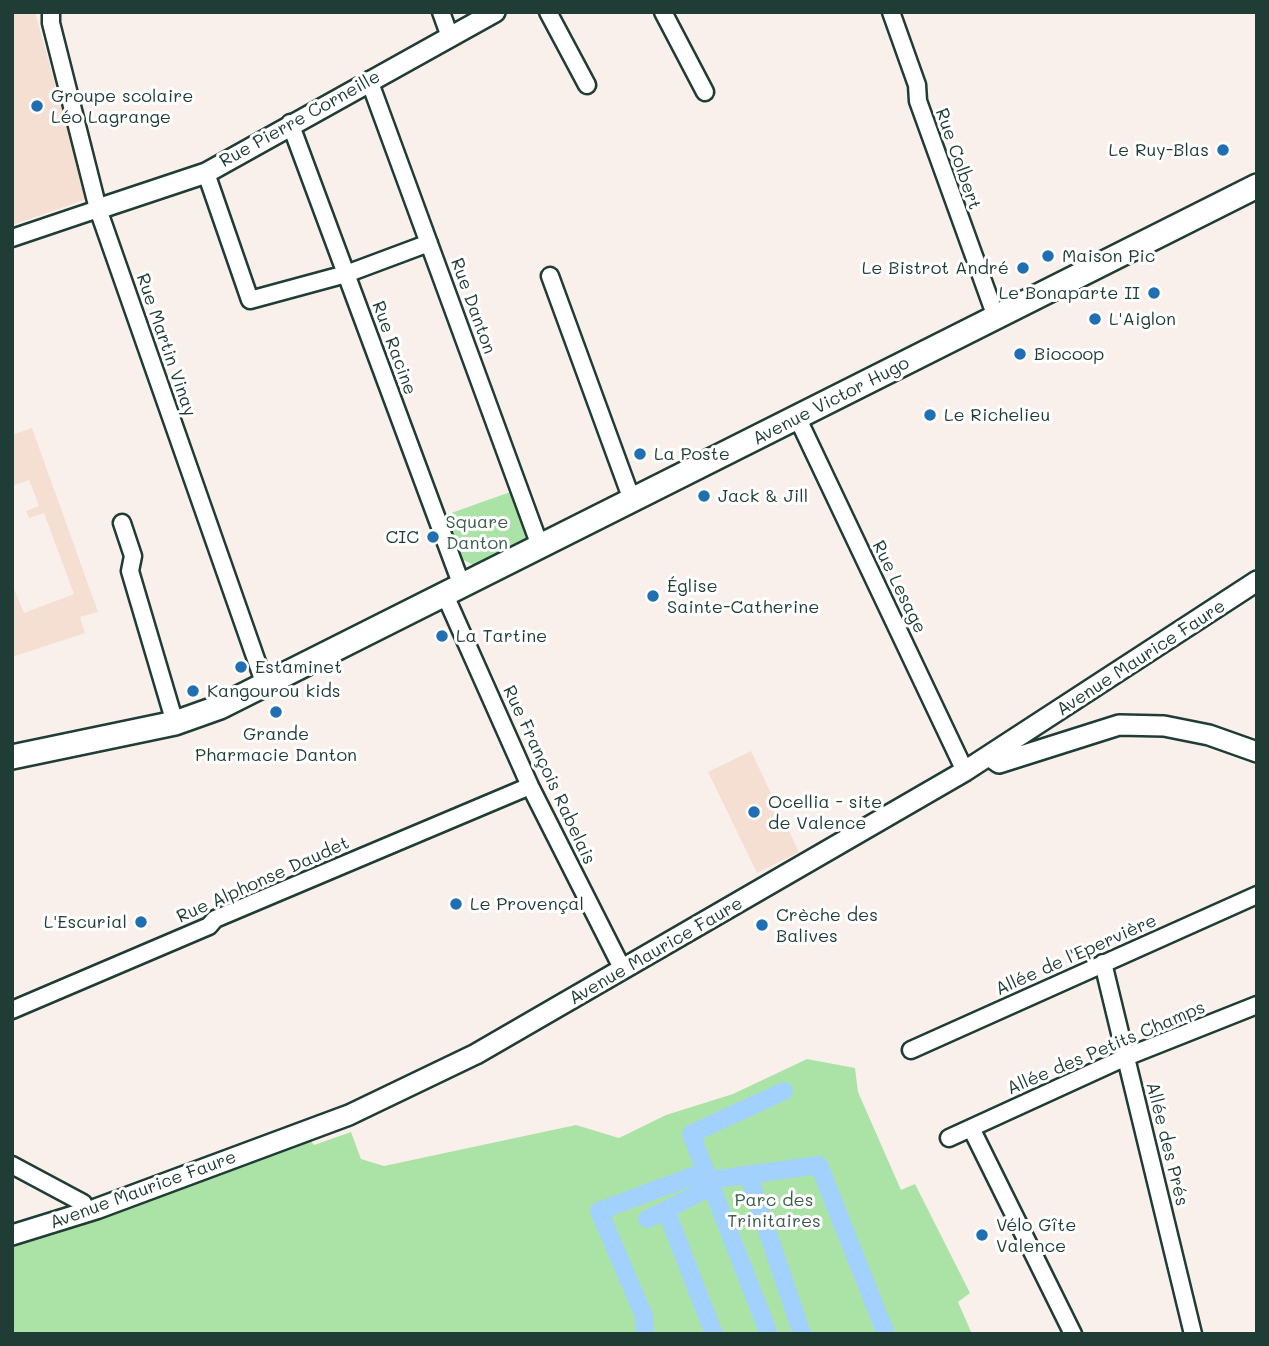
<!DOCTYPE html>
<meta charset="utf-8">
<style>
body{margin:0}
#map{position:relative;width:1269px;height:1346px;overflow:hidden;background:#faf0eb;font-family:Mali,sans-serif}
canvas{display:block}
.frame{position:absolute;inset:0;border:14px solid #1f3d34;pointer-events:none}
</style>
<div id="map">
<canvas width="1269" height="1346"></canvas>
<div class="frame"></div>
</div>
<script>
const context = document.querySelector('canvas').getContext('2d');
context.lineJoin = 'round';
function fill(path, color) { context.fillStyle = color; context.fill(path, 'evenodd'); }
const poly = rows => new Path2D(rows.map(r => 'M' + r).join(''));
function strokePath(path, color, width, dash) { context.strokeStyle = color; context.lineWidth = width; context.lineCap = dash ? 'butt' : 'round'; context.setLineDash(dash || []); context.stroke(path); }
function write(font, color, halo, rows, align = 'center') {
  context.font = font + ' Mali,sans-serif'; context.lineWidth = 6; context.setLineDash([]); context.textBaseline = 'middle'; context.strokeStyle = halo; context.fillStyle = color; for (const [text, x, y, turn = 0] of rows) {
    context.save(); context.translate(x, y); context.rotate((+turn || 0) * Math.PI / 180); context.textAlign = isNaN(turn) ? turn : align; if (halo) context.strokeText(text, 0, 0); context.fillText(text, 0, 0); context.restore();
  }
}
const built = poly([
 [12,12,35,12,87,199,12,225],
 [32,428,98,612,80,617,85,633,12,657,12,584,24,613,74,594,44,513,29,518,26,511,39,506,29,480,12,486,12,435],
 [751,751,799,852,757,873,708,772]
]);
const green = poly([
 [513,491,528,537,473,565,460,558,440,517],
 [807,1059,855,1068,858,1092,901,1190,915,1184,970,1293,958,1302,972,1334,12,1334,12,1245,113,1215,310,1140,314,1145,351,1132,361,1159,384,1166,576,1125,619,1138,666,1115,733,1094]
]);
const canal = poly([
 [748,1174,802,1334],
 [710,1180,819,1165,886,1334],
 [712,1186,666,1210,714,1334],
 [647,1219,666,1210],
 [645,1334,644,1316,599,1211,706,1171],
 [769,1334,691,1134,784,1091]
]);
const minor = poly([
 [51,12,51,23,98,209,265,685],
 [441,12,450,37],
 [548,12,587,85],
 [663,12,705,92],
 [891,12,917,85,918,101,996,317],
 [369,80,540,546],
 [290,123,462,586],
 [206,173,250,300,346,274,429,243],
 [12,238,98,209],
 [550,276,632,500],
 [798,419,965,771],
 [122,523,133,556,130,571,175,723],
 [445,595,530,786,623,970],
 [1103,963,1193,1334],
 [12,1010,209,926,215,919,530,786],
 [911,1050,1257,895],
 [971,1128,1073,1334],
 [949,1138,1126,1057,1257,1005],
 [12,1165,83,1203,87,1212]
]);
const tertiary = poly([
 [98,209,206,173,495,12],
 [989,756,999,763,1119,725,1164,726,1209,735,1257,752],
 [12,1235,96,1209,349,1115,476,1054,965,771,1257,581]
]);
const secondary = poly([
 [12,757,175,723,220,707,1257,186]
]);
const markers = [
 [37,106,7,"#1f6fb2"],
 [1223,150,7,"#1f6fb2"],
 [1048,256,7,"#1f6fb2"],
 [1023,268,7,"#1f6fb2"],
 [1154,293,7,"#1f6fb2"],
 [1095,319,7,"#1f6fb2"],
 [1020,354,7,"#1f6fb2"],
 [930,415,7,"#1f6fb2"],
 [640,454,7,"#1f6fb2"],
 [704,496,7,"#1f6fb2"],
 [433,537,7,"#1f6fb2"],
 [653,596,7,"#1f6fb2"],
 [442,636,7,"#1f6fb2"],
 [241,667,7,"#1f6fb2"],
 [193,691,7,"#1f6fb2"],
 [276,712,7,"#1f6fb2"],
 [754,812,7,"#1f6fb2"],
 [456,904,7,"#1f6fb2"],
 [141,922,7,"#1f6fb2"],
 [762,925,7,"#1f6fb2"],
 [982,1235,7,"#1f6fb2"]
];
const poiNames = [
 ["Groupe scolaire",51,96],
 ["Léo Lagrange",51,117],
 ["Le Ruy-Blas",1209,150,"right"],
 ["Maison Pic",1062,256],
 ["Le Bistrot André",1009,268,"right"],
 ["Le Bonaparte II",1140,293,"right"],
 ["L'Aiglon",1109,319],
 ["Biocoop",1034,354],
 ["Le Richelieu",944,415],
 ["La Poste",654,454],
 ["Jack & Jill",718,496],
 ["CIC",419,537,"right"],
 ["Église",667,586],
 ["Sainte-Catherine",667,607],
 ["La Tartine",456,636],
 ["Estaminet",255,667],
 ["Kangourou kids",207,691],
 ["Grande",276,734,"center"],
 ["Pharmacie Danton",276,755,"center"],
 ["Ocellia - site",768,802],
 ["de Valence",768,823],
 ["Le Provençal",470,904],
 ["Crèche des",776,915],
 ["Balives",776,936],
 ["L'Escurial",127,922,"right"],
 ["Vélo Gîte",996,1225],
 ["Valence",996,1246]
];
const streetNames = [
 ["Rue Pierre Corneille",300,119,-29],
 ["Rue Colbert",958,159,71],
 ["Rue Danton",473,306,70],
 ["Rue Martin Vinay",166,345,71],
 ["Rue Racine",394,348,70],
 ["Avenue Victor Hugo",831,401,-27],
 ["Rue Lesage",899,587,64],
 ["Avenue Maurice Faure",1141,658,-33],
 ["Rue François Rabelais",549,775,65],
 ["Rue Alphonse Daudet",263,880,-24],
 ["Avenue Maurice Faure",656,951,-30],
 ["Allée de l'Epervière",1076,955,-24],
 ["Allée des Petits Champs",1106,1048,-23],
 ["Allée des Prés",1167,1144,76],
 ["Avenue Maurice Faure",143,1190,-20]
];
const parkNames = [
 ["Square",477,522],
 ["Danton",477,543],
 ["Parc des",774,1200],
 ["Trinitaires",774,1221]
];
fill(built, '#f5dfd2');
fill(green, '#abe3a7');
strokePath(canal, '#a3d1fe', 18);
strokePath(minor, '#1f3d34', 21);
strokePath(tertiary, '#1f3d34', 24);
strokePath(secondary, '#1f3d34', 28);
strokePath(minor, '#fff', 16);
strokePath(tertiary, '#fff', 19);
strokePath(secondary, '#fff', 23);
for (const [x, y, r, color] of markers) { const dot = new Path2D(); dot.arc(x, y, r, 0, 2 * Math.PI); context.fillStyle = color; context.fill(dot); strokePath(dot, '#fff', 2.5); }
write('18px', '#1f3d34', '#fff', poiNames, 'left');
write('18px', '#1f3d34', '#fff', streetNames);
write('18px', '#3b5e4b', '#fff', parkNames);
</script>
